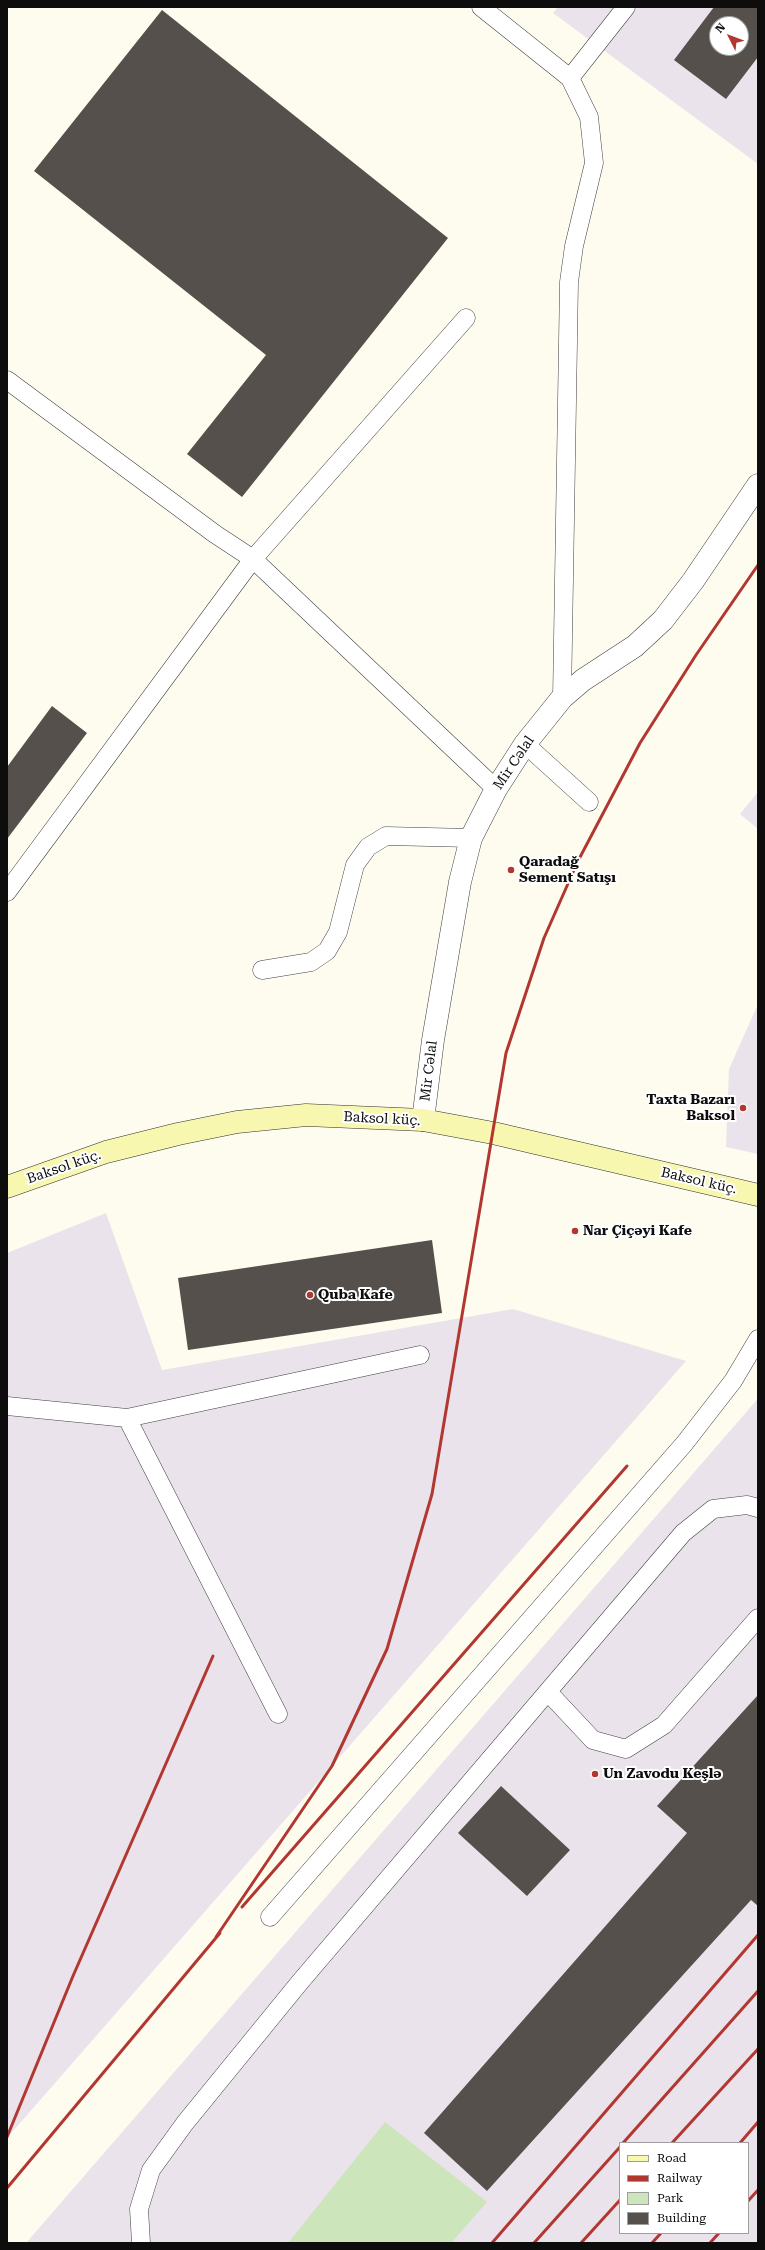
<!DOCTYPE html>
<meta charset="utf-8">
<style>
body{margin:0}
#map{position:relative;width:765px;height:2250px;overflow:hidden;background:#fefcef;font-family:"Roboto Serif",serif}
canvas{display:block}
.frame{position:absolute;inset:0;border:8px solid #0d0d0d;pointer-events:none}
.legend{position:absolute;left:619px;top:2142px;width:130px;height:92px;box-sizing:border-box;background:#fff;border:1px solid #9e9e9e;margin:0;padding:5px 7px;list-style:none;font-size:12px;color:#0d0d0d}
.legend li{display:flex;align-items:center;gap:8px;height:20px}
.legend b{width:20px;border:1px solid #9e9e9e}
.north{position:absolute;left:709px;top:16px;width:40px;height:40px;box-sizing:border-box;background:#fff;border:1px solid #9e9e9e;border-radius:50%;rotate:312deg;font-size:11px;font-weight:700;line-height:16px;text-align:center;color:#0d0d0d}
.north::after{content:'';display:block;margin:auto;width:14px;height:18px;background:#b23731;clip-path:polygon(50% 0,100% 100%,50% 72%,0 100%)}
</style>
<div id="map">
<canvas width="765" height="2250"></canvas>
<div class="frame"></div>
<ul class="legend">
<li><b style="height:5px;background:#f8f7b0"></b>Road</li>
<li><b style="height:5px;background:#b23731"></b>Railway</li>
<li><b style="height:11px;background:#cde5bb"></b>Park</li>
<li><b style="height:11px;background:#55504b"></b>Building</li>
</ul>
<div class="north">N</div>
</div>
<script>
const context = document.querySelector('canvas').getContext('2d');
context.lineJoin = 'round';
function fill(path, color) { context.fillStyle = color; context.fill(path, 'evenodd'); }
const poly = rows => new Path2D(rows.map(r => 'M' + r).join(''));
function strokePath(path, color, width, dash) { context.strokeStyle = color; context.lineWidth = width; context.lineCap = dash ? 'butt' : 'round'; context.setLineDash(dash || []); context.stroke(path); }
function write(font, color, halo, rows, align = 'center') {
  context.font = font + ' "Roboto Serif",serif'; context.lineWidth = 4; context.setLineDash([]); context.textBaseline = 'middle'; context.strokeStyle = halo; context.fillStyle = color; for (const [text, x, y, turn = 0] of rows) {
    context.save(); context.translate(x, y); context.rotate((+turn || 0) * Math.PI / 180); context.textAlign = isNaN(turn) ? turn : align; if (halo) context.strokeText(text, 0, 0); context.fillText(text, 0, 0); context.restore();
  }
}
const industrial = poly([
 [558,7,758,7,758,164,553,13],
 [717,24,741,24,741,48,717,48],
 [758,792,758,829,740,814],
 [758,1004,758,1154,726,1147,729,1069],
 [106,1213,162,1370,513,1309,686,1361,7,2138,7,1253],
 [758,1397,758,2243,26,2243,755,1402],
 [620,2143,748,2143,748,2233,620,2233]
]);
const green = poly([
 [385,2122,487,2202,451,2243,288,2243]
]);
const building = poly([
 [714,7,758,7,758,57,726,99,674,60],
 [717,24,741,24,741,48,717,48],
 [162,10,448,238,242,497,187,454,266,355,34,171],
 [52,706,87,733,7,839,7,767],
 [432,1240,442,1313,188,1350,178,1278],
 [758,1695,758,1906,751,1900,487,2191,424,2133,687,1833,657,1806],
 [501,1786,570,1850,527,1896,458,1833]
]);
const lane = poly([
 [481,7,570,78,589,117,594,163,574,246,569,282,562,698],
 [570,78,626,7],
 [7,380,215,534,253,559,496,789],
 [525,744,589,802],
 [7,892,253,559,466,318],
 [262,970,311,962,327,951,338,932,355,865,368,847,386,836,471,838],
 [7,1406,127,1418,420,1355],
 [127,1418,278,1714],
 [548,1692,593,1740,626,1749,664,1725,758,1618],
 [270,1917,684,1444,733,1381,758,1339],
 [141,2243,139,2209,151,2170,185,2123,300,1982,683,1533,713,1509,747,1505,758,1508]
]);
const street = poly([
 [423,1120,433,1040,460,882,471,838,496,789,525,744,562,698,583,680,635,646,663,620,693,581,758,485]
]);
const secondary = poly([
 [7,1187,106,1152,178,1134,237,1122,306,1115,423,1120,493,1133,758,1195]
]);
const rail = poly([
 [242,1907,627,1466],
 [216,1937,332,1766,387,1649,432,1494,506,1053,544,938,578,861,640,743,696,655,758,565],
 [7,2137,73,1976,213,1656],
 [623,2143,758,1991],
 [672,2143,758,2049],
 [740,2143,758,2122],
 [7,2188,220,1933],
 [748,2201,758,2190],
 [492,2243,758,1935],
 [534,2243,620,2147],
 [581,2243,620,2200],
 [652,2243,661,2233],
 [710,2243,719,2233]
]);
const markers = [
 [511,870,4,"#b23731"],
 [743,1108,4,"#b23731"],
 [575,1231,4,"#b23731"],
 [310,1295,4,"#b23731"],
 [595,1774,4,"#b23731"]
];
const streetNames = [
 ["Mir Cəlal",514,763,-56],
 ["Mir Cəlal",429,1071,-83],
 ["Baksol küç.",382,1119,3],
 ["Baksol küç.",64,1167,-19],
 ["Baksol küç.",699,1181,13]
];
const poiNames = [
 ["Qaradağ",519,862],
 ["Sement Satışı",519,878],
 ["Taxta Bazarı",735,1100,"right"],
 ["Baksol",735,1116,"right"],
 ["Nar Çiçəyi Kafe",583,1231],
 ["Quba Kafe",318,1295],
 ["Un Zavodu Keşlə",603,1774]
];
fill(industrial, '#ebe3eb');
fill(green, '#cde5bb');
fill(building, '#55504b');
strokePath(lane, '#404040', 19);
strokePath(street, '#404040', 23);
strokePath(secondary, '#2f2f2f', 23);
strokePath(lane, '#fff', 18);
strokePath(street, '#fff', 22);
strokePath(secondary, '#f8f7b0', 22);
strokePath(rail, '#b23731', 3);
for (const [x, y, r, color] of markers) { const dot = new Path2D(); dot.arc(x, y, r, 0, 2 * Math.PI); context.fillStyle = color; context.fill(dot); strokePath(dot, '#fff', 1.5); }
write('14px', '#0d0d0d', '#fff', streetNames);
write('bold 14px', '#0d0d0d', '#fff', poiNames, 'left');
</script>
